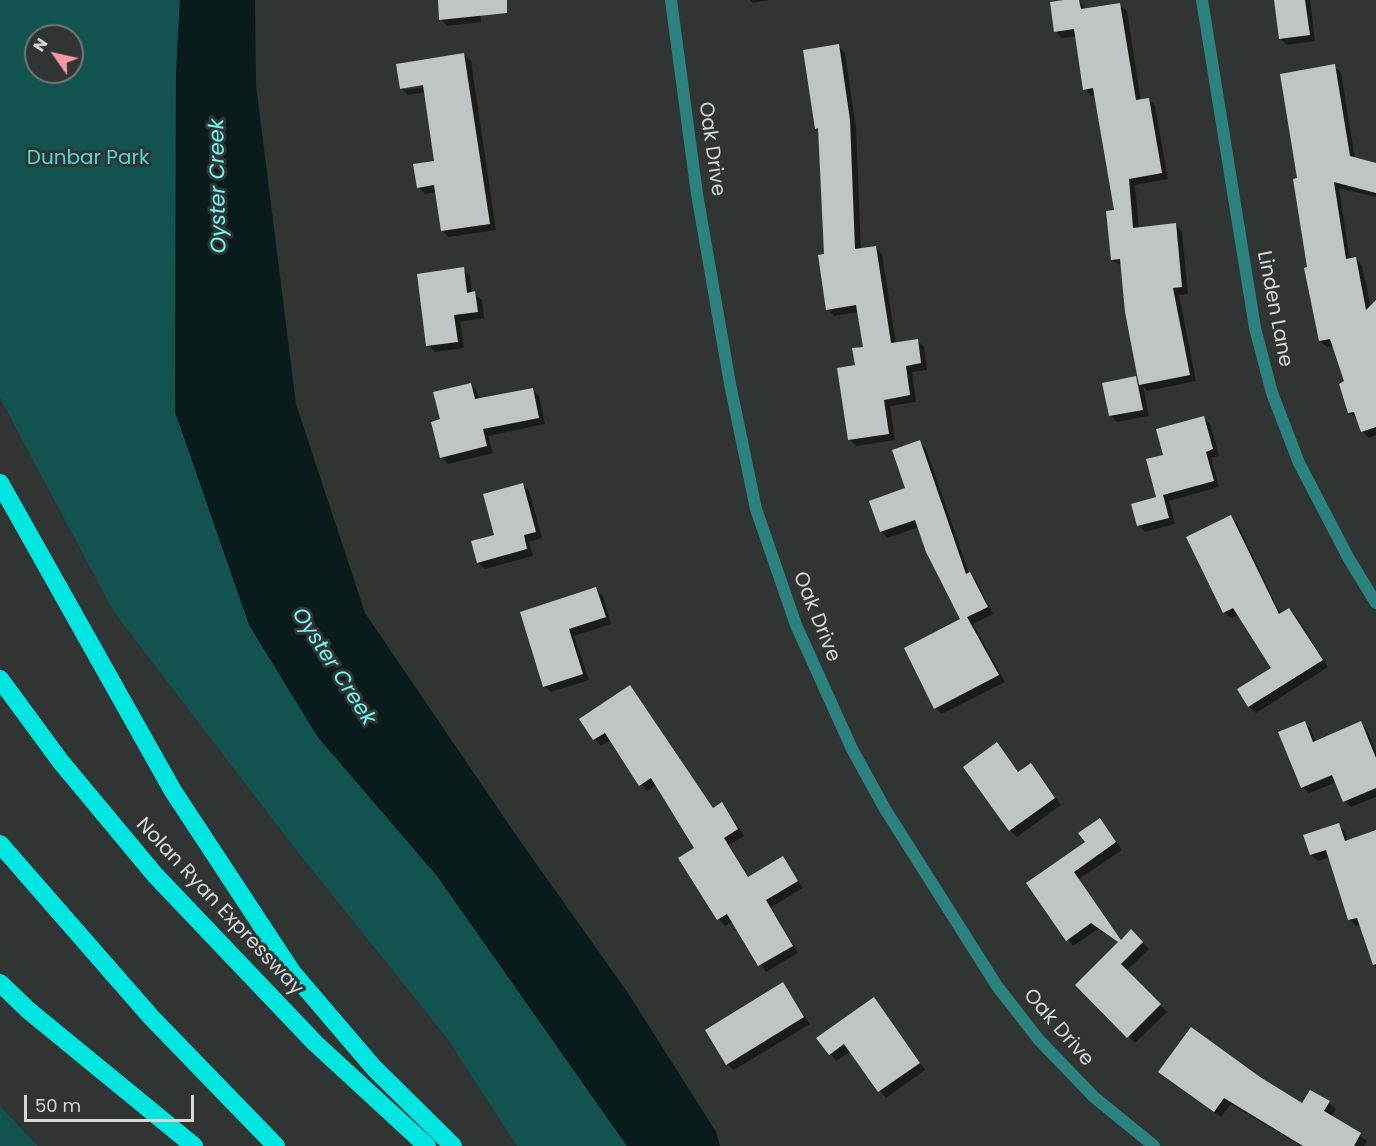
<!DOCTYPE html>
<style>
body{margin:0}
#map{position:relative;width:1376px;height:1146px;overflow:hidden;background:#303534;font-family:Poppins,sans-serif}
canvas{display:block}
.north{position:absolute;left:24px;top:24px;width:60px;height:60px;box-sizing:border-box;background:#303534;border:2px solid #727675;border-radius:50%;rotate:304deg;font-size:16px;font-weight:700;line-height:24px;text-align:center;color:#d5d8d7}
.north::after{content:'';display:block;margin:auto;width:21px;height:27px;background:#f49aa5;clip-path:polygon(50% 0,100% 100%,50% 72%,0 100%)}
.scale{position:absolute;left:24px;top:1095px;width:170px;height:27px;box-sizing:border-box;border:3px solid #d5d8d7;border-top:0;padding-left:8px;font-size:18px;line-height:21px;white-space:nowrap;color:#d5d8d7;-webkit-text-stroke:4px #303534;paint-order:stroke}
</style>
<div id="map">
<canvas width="1376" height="1146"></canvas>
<div class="north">N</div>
<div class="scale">50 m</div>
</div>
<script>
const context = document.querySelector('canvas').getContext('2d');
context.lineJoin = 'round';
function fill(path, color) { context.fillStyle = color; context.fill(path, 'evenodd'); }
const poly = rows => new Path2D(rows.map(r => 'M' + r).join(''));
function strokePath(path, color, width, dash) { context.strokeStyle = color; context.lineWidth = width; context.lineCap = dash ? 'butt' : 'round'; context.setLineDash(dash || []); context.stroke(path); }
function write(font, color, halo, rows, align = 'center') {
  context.font = font + ' Poppins,sans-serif'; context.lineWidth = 6; context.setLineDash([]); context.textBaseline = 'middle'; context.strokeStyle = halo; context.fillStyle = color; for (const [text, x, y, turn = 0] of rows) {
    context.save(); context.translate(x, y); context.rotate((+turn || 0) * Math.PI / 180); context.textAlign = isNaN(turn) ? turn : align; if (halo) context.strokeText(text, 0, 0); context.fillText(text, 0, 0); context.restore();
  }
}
const green = poly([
 [0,0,180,0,176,73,175,412,317,736,437,876,627,1146,517,1146,447,1038,297,851,114,612,0,398],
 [36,36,72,36,72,72,36,72],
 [0,1106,28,1136,38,1146,0,1146]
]);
const water = poly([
 [180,0,255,0,256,85,296,404,365,613,518,838,628,993,716,1132,720,1146,627,1146,437,876,317,736,249,625,175,412,176,73]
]);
const shadow = poly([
 [439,0,479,0,481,22,447,26,441,19],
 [750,0,770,0,753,3],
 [1074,0,1079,0,1086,10,1120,5,1127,11,1141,101,1149,99,1155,106,1168,179,1135,185,1139,229,1176,225,1182,232,1188,294,1179,295,1196,381,1147,391,1143,386,1149,416,1117,422,1110,415,1136,378,1140,383,1122,266,1112,260,1116,211,1096,95,1091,96,1085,89,1077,36,1062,38,1055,31],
 [1275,0,1310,0,1315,41,1287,45,1281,39],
 [838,46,845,53,856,128,861,250,876,247,882,254,896,343,917,340,924,347,927,370,912,372,916,402,890,406,895,440,856,446,849,439,857,367,865,348,859,312,834,316,828,309,820,131,817,128],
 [464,55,471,61,496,230,449,237,442,231,436,192,425,194,419,187,436,162,426,92,408,95,401,88],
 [430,83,431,86,405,90,405,87],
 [1334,66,1341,73,1355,159,1376,165,1376,197,1339,188,1350,260,1356,259,1362,266,1371,308,1376,302,1376,435,1369,438,1362,431,1358,419,1350,413,1345,382,1334,346,1327,347,1320,341,1308,268,1298,179],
 [463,269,470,276,472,293,482,300,484,318,460,322,464,348,435,352,428,345],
 [471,384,477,391,479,400,533,390,539,396,545,424,488,436,493,453,448,464,442,457,441,421],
 [1203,417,1210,424,1219,456,1211,458,1219,487,1169,501,1175,524,1145,532,1139,526,1133,505,1158,498,1164,456],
 [919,442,926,449,969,573,976,580,993,614,973,624,1005,682,942,714,935,708,962,620,919,527,887,538,881,531,907,489],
 [522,484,529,491,542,538,529,542,533,556,485,569,478,563,496,536],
 [1231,517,1237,523,1281,615,1289,610,1296,616,1328,667,1256,713,1249,706,1273,668,1239,615,1231,618,1224,612],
 [596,589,603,596,611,624,574,636,589,680,551,692,544,686,522,613],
 [630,687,714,809,722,804,728,811,744,836,729,845,749,877,783,858,803,888,771,907,798,953,766,972,733,921,725,926,719,919,696,848,657,785,647,791,611,740,601,746,581,719],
 [1304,722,1311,729,1316,742,1361,723,1367,730,1376,751,1376,797,1351,807,1344,801,1337,782,1309,793,1302,787],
 [997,744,1019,773,1031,765,1061,805,1017,837,1010,830],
 [1099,820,1122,850,1079,879,1122,941,1131,931,1149,949,1126,971,1167,1012,1135,1043,1077,985,1119,943,1098,929,1073,946,1028,884,1087,842],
 [1339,825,1345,832,1348,841,1376,833,1376,969,1361,925,1356,926,1350,919,1330,857,1318,861,1311,855],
 [783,984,810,1024,734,1070,727,1064],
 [874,999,925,1070,886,1098,851,1051,836,1061,819,1038],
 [1167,1078,1259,1078,1303,1105,1329,1103,1336,1109,1331,1117,1367,1141,1364,1146,1301,1146,1231,1104,1221,1117]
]);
const building = poly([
 [438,0,507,0,507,13,439,20],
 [1064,0,1079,0,1081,9,1120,3,1136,100,1149,98,1162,173,1129,179,1133,228,1176,223,1182,287,1173,288,1190,375,1139,385,1125,312,1120,259,1111,260,1106,211,1114,210,1093,88,1083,90,1074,29,1054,32,1050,2],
 [1274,0,1305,0,1310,35,1279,39],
 [839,44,850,120,855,249,876,246,891,343,918,339,921,363,906,366,910,395,884,400,889,434,848,440,837,368,855,365,852,348,863,347,856,305,826,310,818,255,824,254,818,128,815,129,803,50],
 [464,53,490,224,441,231,434,185,417,188,413,164,434,161,423,85,400,89,396,64],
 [1335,64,1350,156,1376,163,1376,193,1334,182,1346,259,1356,257,1366,310,1376,300,1376,427,1361,432,1354,412,1348,413,1339,384,1344,381,1330,339,1319,341,1304,268,1307,267,1293,179,1297,178,1280,74],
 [464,267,467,293,475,291,478,312,454,315,458,342,426,346,417,274],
 [1136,376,1143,410,1109,416,1102,383],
 [471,383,475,399,533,388,539,418,483,429,487,446,440,458,431,422,440,419,433,392],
 [1204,416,1213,449,1206,452,1214,481,1163,495,1169,518,1137,526,1131,504,1156,497,1146,459,1163,455,1156,429],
 [920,440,966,574,970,572,988,607,967,617,999,675,934,709,904,648,960,619,926,552,915,520,880,532,869,501,905,488,892,450],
 [523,483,536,532,524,535,527,549,477,563,471,541,494,535,483,494],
 [1231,515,1279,614,1289,608,1323,660,1248,707,1237,689,1271,668,1233,608,1223,613,1186,537],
 [596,587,606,617,569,629,583,674,543,687,520,612],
 [630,685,713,808,722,802,738,829,724,838,748,877,783,856,798,881,766,900,793,946,758,966,727,914,717,920,678,858,694,848,651,778,639,786,605,733,593,740,579,719],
 [1305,721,1313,742,1361,721,1376,758,1376,788,1343,802,1332,775,1301,788,1278,732],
 [997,742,1018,772,1031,763,1055,798,1009,831,963,767],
 [1100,818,1116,842,1074,872,1121,940,1131,929,1143,942,1121,964,1161,1004,1127,1038,1075,985,1118,942,1091,923,1066,941,1026,883,1085,842,1078,833],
 [1339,823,1345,841,1376,830,1376,964,1373,965,1357,918,1348,920,1326,850,1310,855,1303,835],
 [783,982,804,1017,726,1065,705,1030],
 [874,997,920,1063,878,1092,844,1044,829,1055,816,1038],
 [1191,1027,1260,1077,1302,1103,1310,1090,1330,1101,1324,1111,1361,1133,1354,1146,1303,1146,1224,1098,1214,1112,1158,1072]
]);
const minor = poly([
 [671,0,697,194,730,384,756,509,796,625,852,749,885,809,997,986,1039,1040,1094,1097,1154,1146],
 [1202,0,1255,328,1272,393,1299,463,1349,559,1376,603]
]);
const motorway = poly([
 [0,483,173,791,292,972,374,1068,453,1146],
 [0,679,61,762,155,875,315,1043,427,1146],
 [0,844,151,1017,276,1146],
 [0,983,28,1010,194,1146]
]);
const streetNames = [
 ["Oak Drive",711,149,82],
 ["Linden Lane",1274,309,79],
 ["Oak Drive",816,617,68],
 ["Nolan Ryan Expressway",219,907,47],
 ["Oak Drive",1058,1028,49]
];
const parkNames = [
 ["Dunbar Park",88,159]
];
const waterNames = [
 ["Oyster Creek",219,186,-91],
 ["Oyster Creek",333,667,57]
];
fill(green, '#125350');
fill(water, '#091b1a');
fill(shadow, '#0007');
fill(building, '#bfc5c4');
strokePath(minor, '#2b827f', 12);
strokePath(motorway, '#02e6e1', 18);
write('20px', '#d5d8d7', '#303534', streetNames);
write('20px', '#4bd9d4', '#303534', parkNames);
write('italic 21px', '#71faf4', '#303534', waterNames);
</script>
